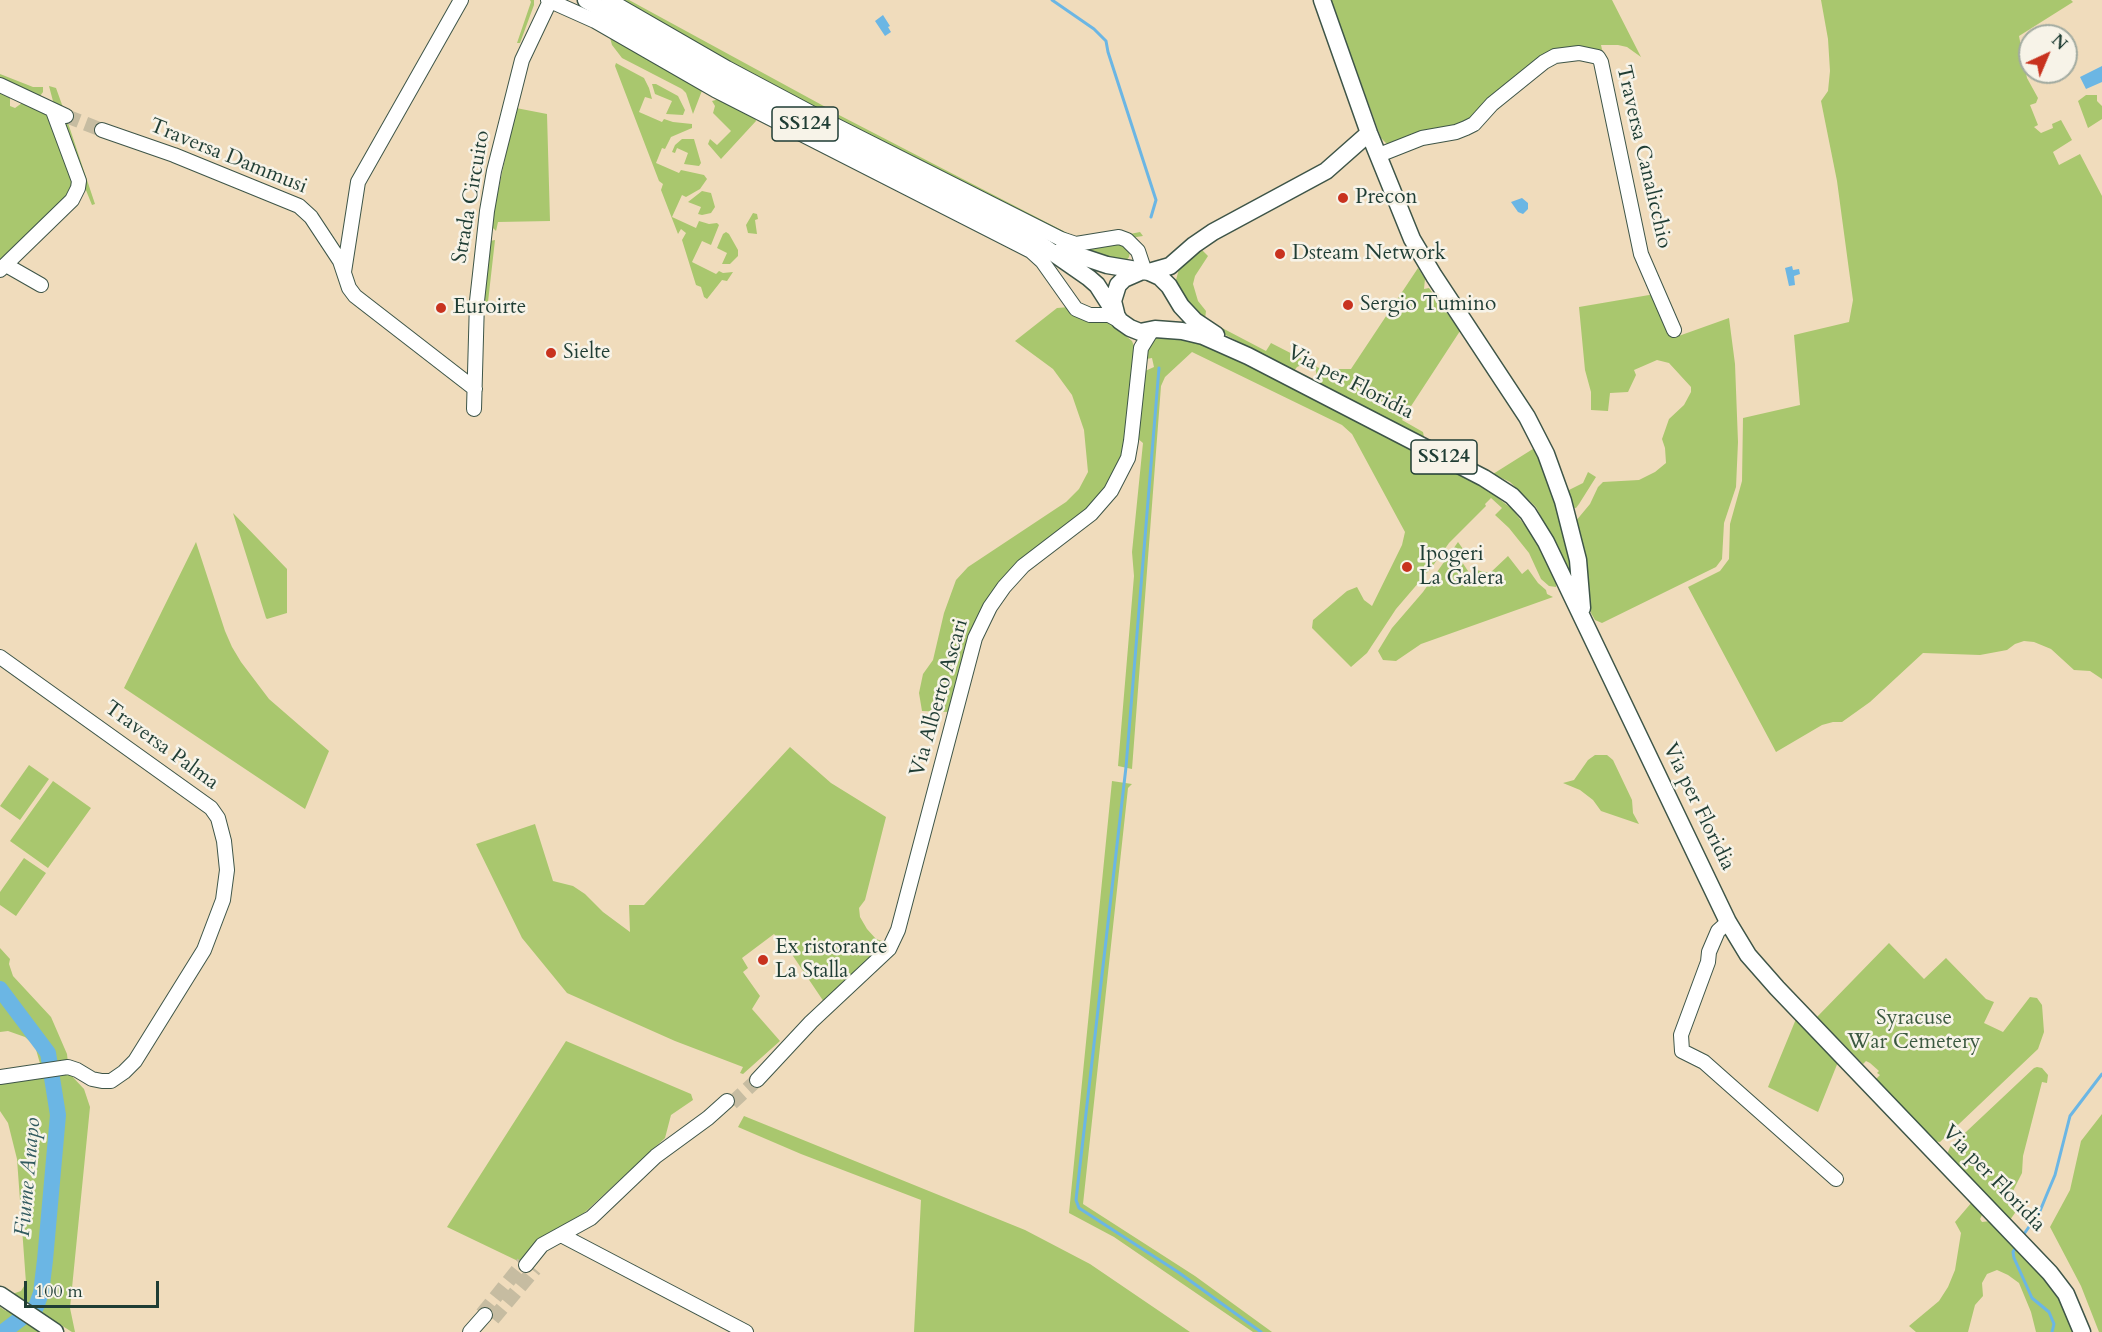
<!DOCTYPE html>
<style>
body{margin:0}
#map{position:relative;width:2102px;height:1332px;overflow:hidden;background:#f0dcbc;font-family:Cardo,serif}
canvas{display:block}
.north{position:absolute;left:2018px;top:24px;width:60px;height:60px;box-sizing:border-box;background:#f7f3e8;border:2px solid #a1aaa0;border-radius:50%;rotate:44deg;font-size:16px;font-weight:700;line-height:24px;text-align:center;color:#1f3d34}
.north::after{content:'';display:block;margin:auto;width:21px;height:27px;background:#c8321e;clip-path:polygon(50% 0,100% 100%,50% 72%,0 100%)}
.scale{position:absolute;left:24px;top:1281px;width:135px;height:27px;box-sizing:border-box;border:3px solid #1f3d34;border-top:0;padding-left:8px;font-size:18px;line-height:21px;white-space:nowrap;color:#1f3d34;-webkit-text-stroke:4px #f7f3e8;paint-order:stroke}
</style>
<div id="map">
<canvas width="2102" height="1332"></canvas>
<div class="north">N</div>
<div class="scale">100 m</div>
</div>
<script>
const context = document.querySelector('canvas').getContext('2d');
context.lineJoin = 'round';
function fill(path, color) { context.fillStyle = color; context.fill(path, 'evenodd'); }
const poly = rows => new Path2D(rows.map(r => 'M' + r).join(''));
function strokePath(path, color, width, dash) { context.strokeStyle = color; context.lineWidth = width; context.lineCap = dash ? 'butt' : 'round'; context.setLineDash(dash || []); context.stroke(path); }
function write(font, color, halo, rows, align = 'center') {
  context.font = font + ' Cardo,serif'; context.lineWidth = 5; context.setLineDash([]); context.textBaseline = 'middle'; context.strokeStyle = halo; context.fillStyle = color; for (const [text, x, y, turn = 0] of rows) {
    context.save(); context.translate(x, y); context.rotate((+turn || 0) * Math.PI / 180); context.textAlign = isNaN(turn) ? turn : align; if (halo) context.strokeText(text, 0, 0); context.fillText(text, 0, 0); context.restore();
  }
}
const green = poly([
 [530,0,534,0,534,5,520,43,517,43,531,2],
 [622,0,629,0,831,110,821,113,729,63],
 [1328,0,1612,0,1641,57,1627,47,1618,45,1601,45,1603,54,1590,48,1569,48,1471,121,1388,145,1381,138,1345,39],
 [1821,0,2071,0,2073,2,2019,36,2027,78,2038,98,2036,103,2030,105,2038,125,2034,127,2041,133,2053,128,2052,124,2061,120,2072,140,2053,152,2059,165,2080,154,2102,196,2102,679,2090,671,2074,670,2051,649,2034,642,2024,641,2015,644,2007,650,1980,655,1923,653,1870,702,1842,722,1833,722,1822,725,1776,752,1688,587,1720,571,1729,559,1730,524,1742,481,1743,418,1800,405,1794,335,1849,322,1853,300,1837,181,1821,101,1828,91,1830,71,1828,39],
 [609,34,703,88,693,114,686,93,682,89,622,58,612,45],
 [616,63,644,78,649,88,652,99,645,97,639,112,662,122,664,119,673,122,692,124,692,128,671,137,665,149,662,148,656,163,679,173,681,170,704,175,707,179,700,189,686,197,682,195,672,217,696,228,699,221,709,224,717,223,719,225,711,245,702,241,692,262,716,274,719,271,723,273,733,272,727,281,722,280,707,299,704,297,701,287,696,285,682,240,686,233,681,229,678,234,661,190,663,184,659,181,615,66],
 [0,74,33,87,43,87,43,92,37,100,0,82],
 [652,84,656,84,678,96,685,110,683,115,666,114,672,101,655,94],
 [49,86,56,88,65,113,54,105],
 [0,92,10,98,10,106,15,108,22,103,42,111,46,115,53,124,73,176,72,194,0,265],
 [2086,95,2097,95,2097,101,2102,106,2102,119,2088,128,2078,101],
 [723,98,754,115,756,121,721,159,708,144,710,139,717,145,731,131,713,113,715,106,712,101],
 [516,108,547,114,550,221,498,222,496,231,492,227,494,210],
 [839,115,1073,236,1082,238,1119,231,1130,234,1140,232,1143,236,1130,238,1072,239,839,121],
 [67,120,95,204,92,205,70,151,64,122],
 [682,139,694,139,701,163,699,166,684,164,688,153,677,148,675,153,672,152,675,145],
 [702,191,711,193,715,207,711,213,702,215,698,214,701,207,688,202],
 [753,213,757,214,758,219,755,220,757,234,748,233,746,225],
 [726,232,729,234,738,250,738,256,730,264,722,264,727,253,717,248,723,234],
 [495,240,488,302,484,303,490,241],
 [1124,243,1130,251,1129,257,1125,262,1074,249],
 [1200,248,1208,256,1195,276,1193,284,1198,301,1206,311,1205,319,1266,351,1271,343,1308,362,1297,367,1294,371,1205,324,1182,296,1176,280,1179,269],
 [1418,268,1425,279,1424,289,1429,288,1460,331,1402,420,1423,432,1424,437,1316,382,1317,378,1315,366,1330,373,1334,369,1351,369],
 [1655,294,1673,338,1729,318,1735,364,1738,442,1736,487,1724,523,1722,559,1716,567,1602,623,1595,620,1591,613,1575,522,1590,504,1598,487,1603,482,1639,480,1655,472,1666,463,1665,448,1662,439,1669,419,1684,405,1691,392,1691,387,1669,363,1657,360,1634,370,1636,375,1628,392,1610,393,1608,411,1591,410,1591,392,1585,370,1579,307],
 [1069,307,1110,323,1132,341,1134,346,1135,357,1125,446,1118,466,1106,488,1087,511,998,585,949,712,922,711,919,693,923,674,933,660,944,613,956,580,968,567,1066,502,1079,489,1088,472,1084,430,1072,395,1053,369,1015,341,1057,308],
 [1168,333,1193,336,1472,480,1489,491,1512,509,1534,537,1556,581,1556,587,1549,586,1541,579,1529,553,1509,528,1495,515,1502,508,1491,498,1485,504,1486,506,1449,543,1432,567,1396,609,1367,653,1351,667,1312,628,1313,620,1347,591,1357,587,1364,600,1372,606,1402,545,1405,532,1352,434,1342,425,1192,352,1165,377,1161,386,1132,769,1118,766,1134,576,1132,552,1143,443,1137,438,1143,372,1154,367,1152,358,1146,359,1143,357,1155,338],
 [1536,447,1557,507,1574,573,1571,575,1536,507,1510,482,1493,474],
 [1588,472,1596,477,1579,504,1576,508,1570,507,1567,491,1583,483],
 [233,513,287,569,287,613,267,619,266,618],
 [196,542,225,631,232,647,241,662,269,699,329,751,305,809,124,688],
 [1458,542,1463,549,1458,556,1470,574,1476,570,1490,573,1508,556,1522,574,1528,569,1538,583,1546,590,1547,594,1553,597,1421,644,1396,661,1383,660,1378,651,1392,628,1423,592],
 [790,747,831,783,886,817,865,900,859,908,860,917,867,929,876,939,888,943,824,1002,791,953,774,934,742,958,748,968,743,972,760,996,752,1009,780,1041,743,1074,740,1073,743,1067,675,1041,567,993,522,938,476,844,535,824,553,881,573,886,585,894,603,912,630,932,629,905,644,905],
 [1595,755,1607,755,1613,760,1632,800,1633,813,1639,824,1601,811,1593,800,1580,790,1563,783,1574,780,1588,760],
 [29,765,49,779,20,820,0,806],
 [53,781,91,808,48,868,10,841],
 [1112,781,1132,784,1128,788,1083,1204,1195,1276,1272,1332,1253,1332,1114,1237,1069,1213],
 [24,858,46,873,16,916,0,905,0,892],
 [1889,943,1924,979,1946,958,1986,999,1994,1002,1984,1023,2003,1032,2030,997,2037,998,2042,1005,2044,1032,2038,1049,1940,1142,1934,1141,1929,1136,1876,1079,1880,1075,1877,1073,1879,1071,1870,1063,1866,1061,1863,1064,1817,1017],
 [0,948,10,959,9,964,13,976,51,1017,67,1054,69,1073,84,1089,90,1107,70,1308,75,1332,72,1332,53,1320,44,1332,0,1332,0,1307,6,1311,13,1304,15,1293,21,1291,26,1283,17,1159,8,1123,0,1111,0,1083,43,1074,35,1046,25,1037,8,1031,0,1032],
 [1796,1019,1838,1062,1818,1112,1768,1087],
 [566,1041,691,1094,693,1100,671,1115,665,1138,584,1213,536,1241,520,1262,447,1227],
 [2037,1067,2042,1068,2048,1075,2047,1083,2042,1082,2023,1156,2022,1173,2012,1193,2005,1197,2017,1210,2010,1220,1949,1158,1948,1152,1950,1147,2034,1068],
 [2102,1114,2102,1332,2099,1332,2081,1286,2050,1227,2070,1190,2081,1141],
 [744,1116,1025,1230,1090,1264,1190,1332,914,1332,921,1200,801,1154,738,1127],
 [1972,1202,1983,1213,1980,1219,1982,1222,1990,1221,2048,1282,2061,1299,2074,1332,2036,1332,2031,1312,2019,1283,2008,1275,1997,1270,1987,1274,1982,1283,1983,1296,1975,1305,1968,1332,1916,1332,1909,1326,1939,1301,1948,1287,1955,1270,1961,1233,1955,1222]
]);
const water = poly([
 [883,15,890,26,888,27,891,32,885,36,875,21],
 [2102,66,2102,82,2086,89,2080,77],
 [1522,198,1528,203,1528,209,1523,214,1518,212,1511,202],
 [1792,266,1793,270,1799,269,1800,274,1794,276,1795,285,1789,286,1785,268]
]);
const stream = poly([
 [1052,0,1094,29,1106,41,1108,52,1156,200,1151,217],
 [1159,368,1126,767,1076,1200,1079,1208,1178,1272,1261,1332],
 [2024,1234,2040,1211,2047,1194,2055,1175,2070,1116,2102,1074],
 [2016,1247,2013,1252,2014,1258,2032,1298,2049,1312,2054,1324,2052,1332]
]);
const river = poly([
 [0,989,48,1053,58,1115,45,1260,41,1293,36,1307,3,1332]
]);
const minorTunnel = poly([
 [66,116,102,130],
 [732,1103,757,1080],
 [482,1314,523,1263],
 [493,1319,535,1269]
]);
const minor = poly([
 [548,0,595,21,715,90,1031,251,1042,261,1076,309,1090,315,1109,315,1120,321],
 [609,0,727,68,821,118,1061,239,1076,244,1119,237,1127,240,1138,251,1145,272],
 [0,85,66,116],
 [102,130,174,155,299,206,311,217,340,261,349,288,355,296,475,389],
 [1379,155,1422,138,1456,132,1466,128,1474,124,1492,104,1544,62,1555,56,1579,53,1598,57,1601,62,1641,254,1674,330],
 [6,265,41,285],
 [0,270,72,200,78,188,79,181,53,111],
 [344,272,358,182,461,0],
 [474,409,477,301,487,211,494,171,522,60,550,1],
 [0,657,211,808,218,818,224,841,227,870,223,900,204,950,135,1061,124,1072,111,1081,102,1081,92,1079,77,1070,68,1067,0,1077],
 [1728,922,1718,931,1709,952,1708,962,1681,1035,1682,1051,1704,1062,1836,1179],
 [757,1080,811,1022,889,949,898,930,975,638,990,607,1004,587,1023,566,1091,514,1111,491,1128,458,1131,441,1141,348,1152,330],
 [561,1235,746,1332],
 [526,1265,542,1245,591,1218,656,1156,708,1118,727,1101],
 [470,1332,485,1315]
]);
const major = poly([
 [586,0,721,79,815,129,1038,240],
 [1322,0,1369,133,1412,239,1434,276,1527,417,1546,454,1563,501,1578,560,1582,608],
 [1030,237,1089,278,1097,285,1120,321,1130,328,1140,332,1155,329,1182,331,1203,336,1248,356,1484,478,1512,496,1528,513,1546,542,1728,922,1748,955,1777,988,2050,1273,2066,1294,2082,1332],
 [1062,250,1107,265,1149,272,1160,277,1169,286,1181,306,1195,321,1216,335],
 [1149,272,1170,266,1194,245,1213,232,1326,171,1369,133],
 [1116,313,1113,301,1118,285,1124,279,1140,272],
 [0,1295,55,1332]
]);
const markers = [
 [1343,198,6,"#c8321e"],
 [1280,254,6,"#c8321e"],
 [1348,305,6,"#c8321e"],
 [441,308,6,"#c8321e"],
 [551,353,6,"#c8321e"],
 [1407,567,6,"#c8321e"],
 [763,960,6,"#c8321e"]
];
const shields = [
 [805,124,66],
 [1444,457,66]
];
const shieldNames = [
 ["SS124",805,124],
 ["SS124",1444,457]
];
const streetNames = [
 ["Traversa Dammusi",228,157,22],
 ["Traversa Canalicchio",1643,157,77],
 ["Strada Circuito",472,197,-80],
 ["Via per Floridia",1350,383,27],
 ["Via Alberto Ascari",940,698,-74],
 ["Traversa Palma",161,746,36],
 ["Via per Floridia",1698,807,64],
 ["Via per Floridia",1993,1179,46]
];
const poiNames = [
 ["Precon",1355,198],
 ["Dsteam Network",1292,254],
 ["Sergio Tumino",1360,305],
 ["Euroirte",453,308],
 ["Sielte",563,353],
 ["Ipogeri",1419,555],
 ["La Galera",1419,579],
 ["Ex ristorante",775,948],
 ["La Stalla",775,972]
];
const parkNames = [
 ["Syracuse",1914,1019],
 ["War Cemetery",1914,1043]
];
const waterNames = [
 ["Fiume Anapo",29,1177,-85]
];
fill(green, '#a9c76e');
fill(water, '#6bb6e4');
strokePath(stream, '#6bb6e4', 3);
strokePath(river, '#6bb6e4', 16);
strokePath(minorTunnel, '#c6bca1', 14, [14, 7]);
strokePath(minor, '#3e5548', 16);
strokePath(major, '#3e5548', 19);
strokePath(minor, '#fff', 14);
strokePath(major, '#fff', 16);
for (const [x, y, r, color] of markers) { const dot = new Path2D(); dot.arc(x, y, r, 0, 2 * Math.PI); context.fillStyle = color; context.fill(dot); strokePath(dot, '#f7f3e8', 2); }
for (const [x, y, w] of shields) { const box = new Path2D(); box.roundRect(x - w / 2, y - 17, w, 34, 4.5); context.fillStyle = '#f7f3e8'; context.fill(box); strokePath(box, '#1f3d34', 1.5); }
write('bold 20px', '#1f3d34', null, shieldNames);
write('21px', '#1f3d34', '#f7f3e8', streetNames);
write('21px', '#1f3d34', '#f7f3e8', poiNames, 'left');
write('21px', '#3b5940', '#f7f3e8', parkNames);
write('italic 22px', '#325b60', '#f7f3e8', waterNames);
</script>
